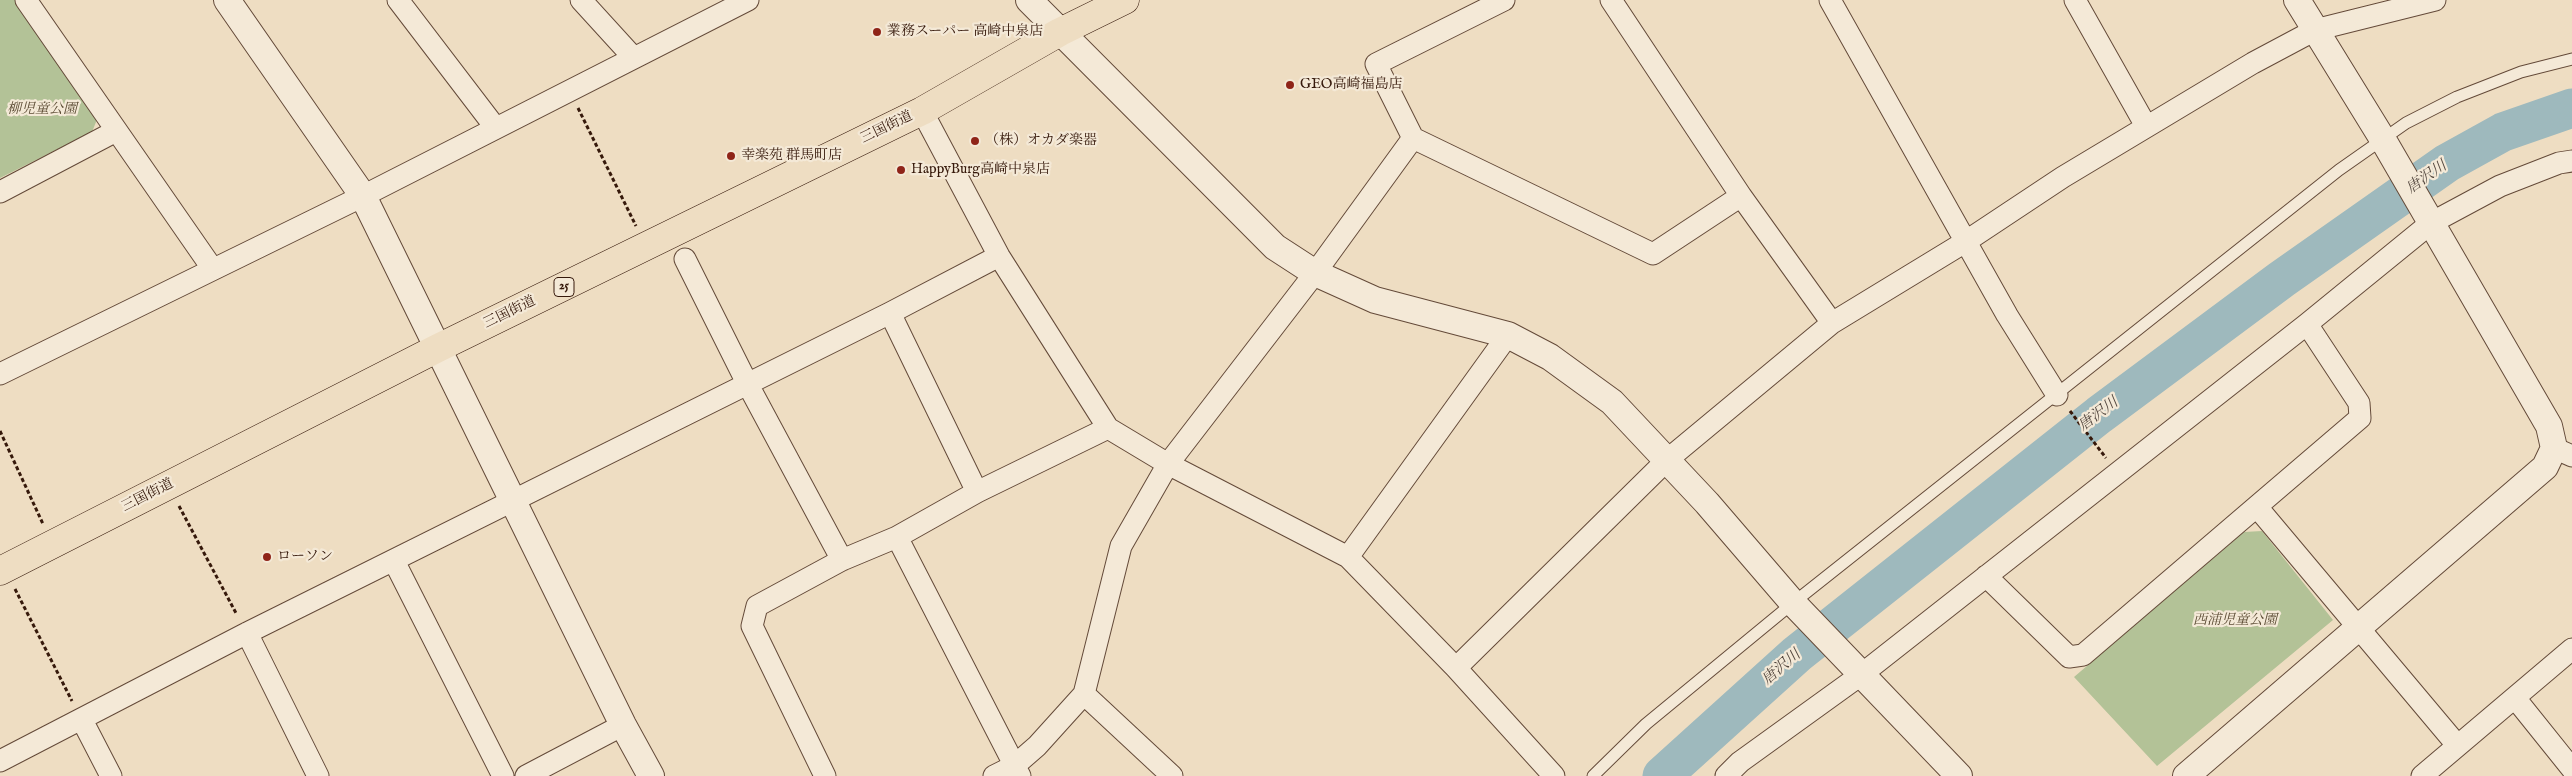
<!DOCTYPE html>
<meta charset="utf-8">
<style>
body{margin:0}
canvas{display:block;background:#eeddc2}
</style>
<canvas width="2572" height="776"></canvas>
<script>
const context = document.querySelector('canvas').getContext('2d');
context.lineJoin = 'round';
function fill(path, color) { context.fillStyle = color; context.fill(path, 'evenodd'); }
const poly = rows => new Path2D(rows.map(r => 'M' + r).join(''));
function strokePath(path, color, width, dash) { context.strokeStyle = color; context.lineWidth = width; context.lineCap = dash ? 'butt' : 'round'; context.setLineDash(dash || []); context.stroke(path); }
function write(font, color, halo, rows, align = 'center') {
  context.font = font + ' "IM FELL English","Noto Serif JP",serif'; context.lineWidth = 4.5; context.setLineDash([]); context.textBaseline = 'middle'; context.strokeStyle = halo; context.fillStyle = color; for (const [text, x, y, turn = 0] of rows) {
    context.save(); context.translate(x, y); context.rotate((+turn || 0) * Math.PI / 180); context.textAlign = isNaN(turn) ? turn : align; if (halo) context.strokeText(text, 0, 0); context.fillText(text, 0, 0); context.restore();
  }
}
const green = poly([
 [0,0,18,0,98,117,92,132,0,178],
 [2262,531,2333,620,2157,766,2074,677,2244,532]
]);
const river = poly([
 [1662,776,1797,654,2099,415,2282,279,2447,163,2503,132,2572,108]
]);
const path = poly([
 [578,108,636,226],
 [2070,411,2106,458],
 [0,431,43,524],
 [179,506,237,615],
 [15,589,72,701]
]);
const service = poly([
 [1593,776,1646,724,1793,603,2339,170,2406,123,2457,97,2521,72,2572,59]
]);
const minor = poly([
 [26,0,212,268],
 [398,0,495,127],
 [581,0,633,57],
 [1504,0,1376,64,1413,138,1653,254,1741,196],
 [1611,0,1741,196,1832,323],
 [1830,0,2007,315,2057,395],
 [2075,0,2146,126],
 [922,111,999,256,1108,428,1168,464,1348,557,1456,668,1554,776],
 [0,192,116,131],
 [685,259,747,383,842,560],
 [890,313,977,492],
 [0,374,363,196,748,0],
 [2554,448,2572,456],
 [2257,507,2457,745],
 [897,537,1020,776],
 [1348,557,1508,335],
 [394,561,503,776],
 [1986,576,2069,657,2083,655,2360,418,2359,403,2307,324],
 [247,633,318,776],
 [1456,668,1667,460,1832,323,1965,242,2063,177,2253,63,2315,30,2435,0],
 [1084,694,1172,776],
 [2515,698,2572,769],
 [82,720,111,776],
 [0,761,247,633,890,313,999,256],
 [526,776,623,725],
 [825,776,752,626,757,606,842,560,897,537,977,492,1108,428],
 [994,776,1014,766,1037,746,1084,694,1121,546,1168,464,1315,273,1413,138],
 [1726,776,1740,762,1862,674,2307,324,2431,223,2500,186,2559,163,2572,161],
 [2422,776,2572,649]
]);
const tertiary = poly([
 [227,0,363,196,623,725,651,776],
 [1029,0,1275,247,1315,273,1375,300,1508,335,1550,357,1612,402,1707,503,1793,603,1959,776],
 [2186,776,2545,467,2554,448,2549,426,2382,138,2297,0]
]);
const primary = poly([
 [0,571,438,348,922,111,1060,32,1125,0]
]);
const markers = [
 [877,32,5,"#8f2418"],
 [1290,85,5,"#8f2418"],
 [975,141,5,"#8f2418"],
 [731,156,5,"#8f2418"],
 [901,170,5,"#8f2418"],
 [267,557,5,"#8f2418"]
];
const shields = [
 [564,287,20]
];
const shieldNames = [
 ["25",564,287]
];
const poiNames = [
 ["業務スーパー 高崎中泉店",887,32],
 ["GEO高崎福島店",1300,85],
 ["（株）オカダ楽器",985,141],
 ["幸楽苑 群馬町店",741,156],
 ["HappyBurg高崎中泉店",911,170],
 ["ローソン",277,557]
];
const parkNames = [
 ["柳児童公園",42,110],
 ["西浦児童公園",2235,621]
];
const streetNames = [
 ["三国街道",887,128,-26],
 ["三国街道",510,313,-26],
 ["三国街道",148,496,-27]
];
const waterNames = [
 ["唐沢川",2427,178,-35],
 ["唐沢川",2099,415,-37],
 ["唐沢川",1782,668,-41]
];
fill(green, '#b3c297');
strokePath(river, '#9eb9bd', 39);
strokePath(service, '#644a39', 13);
strokePath(minor, '#644a39', 23);
strokePath(tertiary, '#644a39', 28);
strokePath(primary, '#36190b', 29);
strokePath(path, '#36190b', 3, [4, 2.5]);
strokePath(service, '#f4e9d7', 11);
strokePath(minor, '#f4e9d7', 21);
strokePath(tertiary, '#f4e9d7', 26);
strokePath(primary, '#eeddc2', 28);
for (const [x, y, r, color] of markers) { const dot = new Path2D(); dot.arc(x, y, r, 0, 2 * Math.PI); context.fillStyle = color; context.fill(dot); strokePath(dot, '#f4e9d7', 2); }
for (const [x, y, w] of shields) { const box = new Path2D(); box.roundRect(x - w / 2, y - 9.5, w, 19, 4); context.fillStyle = '#f4e9d7'; context.fill(box); strokePath(box, '#36190b', 1); }
write('bold 12px', '#36190b', null, shieldNames);
write('14px', '#36190b', '#f4e9d7', poiNames, 'left');
write('italic 14px', '#5c4c35', '#f4e9d7', parkNames);
write('14px', '#36190b', '#f4e9d7', streetNames);
write('italic 15px', '#554940', '#f4e9d7', waterNames);
</script>
